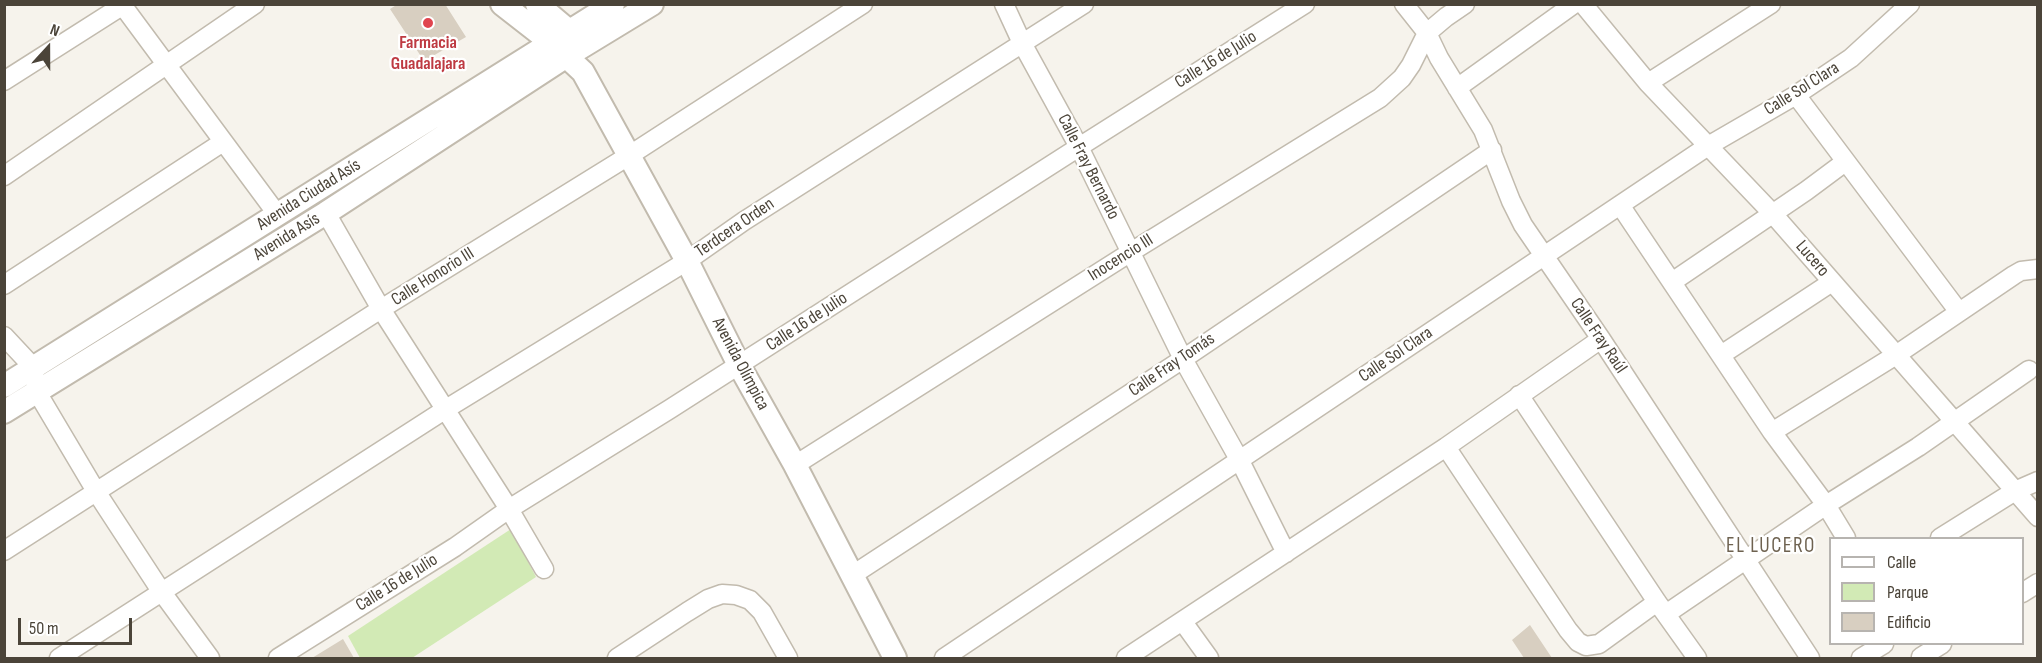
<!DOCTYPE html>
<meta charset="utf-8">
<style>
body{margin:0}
#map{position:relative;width:2042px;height:663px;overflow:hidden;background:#f6f3ec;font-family:"Sofia Sans Condensed",sans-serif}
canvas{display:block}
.frame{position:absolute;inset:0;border:6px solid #4b4439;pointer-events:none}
.legend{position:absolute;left:1829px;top:537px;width:195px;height:108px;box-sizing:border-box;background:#fff;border:2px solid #b7b4b0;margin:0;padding:8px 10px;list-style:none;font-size:18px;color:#4b4439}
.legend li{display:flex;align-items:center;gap:12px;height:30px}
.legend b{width:30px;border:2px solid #b7b4b0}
.north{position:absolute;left:18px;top:18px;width:60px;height:60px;-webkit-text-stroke:4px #fff;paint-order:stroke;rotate:21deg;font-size:16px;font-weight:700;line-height:24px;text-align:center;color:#4b4439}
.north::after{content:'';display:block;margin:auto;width:21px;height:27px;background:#4b4439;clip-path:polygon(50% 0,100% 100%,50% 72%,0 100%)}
.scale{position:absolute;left:18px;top:618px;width:114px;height:27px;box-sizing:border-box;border:3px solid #4b4439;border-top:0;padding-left:8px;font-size:18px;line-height:21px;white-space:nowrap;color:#4b4439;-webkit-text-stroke:4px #fff;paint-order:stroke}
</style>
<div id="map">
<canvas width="2042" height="663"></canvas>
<div class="frame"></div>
<ul class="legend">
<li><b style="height:8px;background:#fff"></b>Calle</li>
<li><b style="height:16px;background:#d2eab5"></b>Parque</li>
<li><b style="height:16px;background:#d8cfc1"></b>Edificio</li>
</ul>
<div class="north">N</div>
<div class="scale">50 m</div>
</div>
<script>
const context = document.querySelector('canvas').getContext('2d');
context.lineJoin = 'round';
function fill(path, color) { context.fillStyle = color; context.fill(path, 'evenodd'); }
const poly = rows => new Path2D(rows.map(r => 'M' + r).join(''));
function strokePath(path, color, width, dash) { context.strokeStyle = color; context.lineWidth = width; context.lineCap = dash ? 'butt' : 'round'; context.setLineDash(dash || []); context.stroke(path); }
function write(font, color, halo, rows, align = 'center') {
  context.font = font + ' "Sofia Sans Condensed",sans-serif'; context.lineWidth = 4.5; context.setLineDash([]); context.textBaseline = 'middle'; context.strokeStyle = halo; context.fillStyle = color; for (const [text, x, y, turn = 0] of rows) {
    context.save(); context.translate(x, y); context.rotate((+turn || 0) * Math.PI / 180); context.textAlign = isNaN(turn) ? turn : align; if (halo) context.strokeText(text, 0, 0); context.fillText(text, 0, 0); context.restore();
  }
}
const green = poly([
 [511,529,536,577,412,658,360,658,348,636]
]);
const building = poly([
 [398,4,445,4,466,37,424,61,390,9],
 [1530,625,1552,658,1524,658,1512,640],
 [343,639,354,658,312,658]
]);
const minor = poly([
 [1004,4,1022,43,1079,147,1183,359,1240,461,1286,553],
 [1404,4,1427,33,1439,58,1483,130,1511,201,1523,225,1601,339,1810,658],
 [1583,4,1648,83,1773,214,2038,517],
 [123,6,277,214],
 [4,81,125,4],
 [1648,83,1771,4],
 [1457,88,1574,4],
 [1796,95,1959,312],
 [4,176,255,4],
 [1620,205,1772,432,1826,505,1846,538],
 [326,213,381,309,509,509,544,569],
 [1672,282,1806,191,1845,162],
 [4,285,223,142],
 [4,336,33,367,37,392,97,493,161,591,210,658],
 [1721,355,1832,282],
 [1519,395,1657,602,1697,658],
 [1772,432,1896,355,2014,275,2021,271,2038,269],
 [1446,447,1568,630,1578,642,1586,646,1599,644,1657,602],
 [795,465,1131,252,1380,98,1402,78,1411,65,1427,33,1446,17,1465,4],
 [1940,538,2015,491,2038,481],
 [4,551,381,309,630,155,863,4],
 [851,576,1183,359,1492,150],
 [2022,593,2038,583],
 [1666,614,1826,505,1918,447,2029,370],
 [1183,622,1209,658],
 [1921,657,1942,644],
 [59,658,446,409,687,261,744,221,1084,4],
 [278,658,455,547,509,509,670,409,1079,147,1305,4],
 [617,658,687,612,708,599,722,594,736,595,750,600,762,612,788,658],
 [944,658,1708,146,1796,95,1851,58,1910,4],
 [1126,658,1446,447,1601,339],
 [1861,658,1884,644]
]);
const tertiary = poly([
 [502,4,552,43,583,72,687,261,739,365,795,465,895,658],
 [537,4,570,32,577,42],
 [4,386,613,4],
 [4,412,326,213,565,57,652,4]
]);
const markers = [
 [428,23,6,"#e0444e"]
];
const healthNames = [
 ["Farmacia",428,43],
 ["Guadalajara",428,64]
];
const streetNames = [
 ["Calle 16 de Julio",1216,60,-32],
 ["Calle Sol Clara",1802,89,-32],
 ["Calle Fray Bernardo",1088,167,63],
 ["Avenida Ciudad Asís",309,195,-32],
 ["Terdcera Orden",735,228,-34],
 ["Avenida Asís",287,237,-32],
 ["Inocencio III",1121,258,-32],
 ["Lucero",1812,259,49],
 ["Calle Honorio III",433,277,-32],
 ["Calle 16 de Julio",807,322,-33],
 ["Calle Fray Raúl",1598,336,56],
 ["Calle Sol Clara",1396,355,-34],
 ["Avenida Olímpica",740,364,62],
 ["Calle Fray Tomás",1172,365,-34],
 ["Calle 16 de Julio",397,583,-32]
];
const quarterNames = [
 ["EL LUCERO",1771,547]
];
fill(green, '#d2eab5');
fill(building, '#d8cfc1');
strokePath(minor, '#c2bbae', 21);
strokePath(tertiary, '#c2bbae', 26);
strokePath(minor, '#fff', 18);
strokePath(tertiary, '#fff', 22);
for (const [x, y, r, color] of markers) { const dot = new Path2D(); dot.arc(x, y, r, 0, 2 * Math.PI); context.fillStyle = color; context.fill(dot); strokePath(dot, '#fff', 2); }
write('bold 18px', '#be3a42', '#fff', healthNames);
write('18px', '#4b4439', '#fff', streetNames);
context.letterSpacing = '1.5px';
write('21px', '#6e6250', '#fff', quarterNames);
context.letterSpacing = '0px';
</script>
